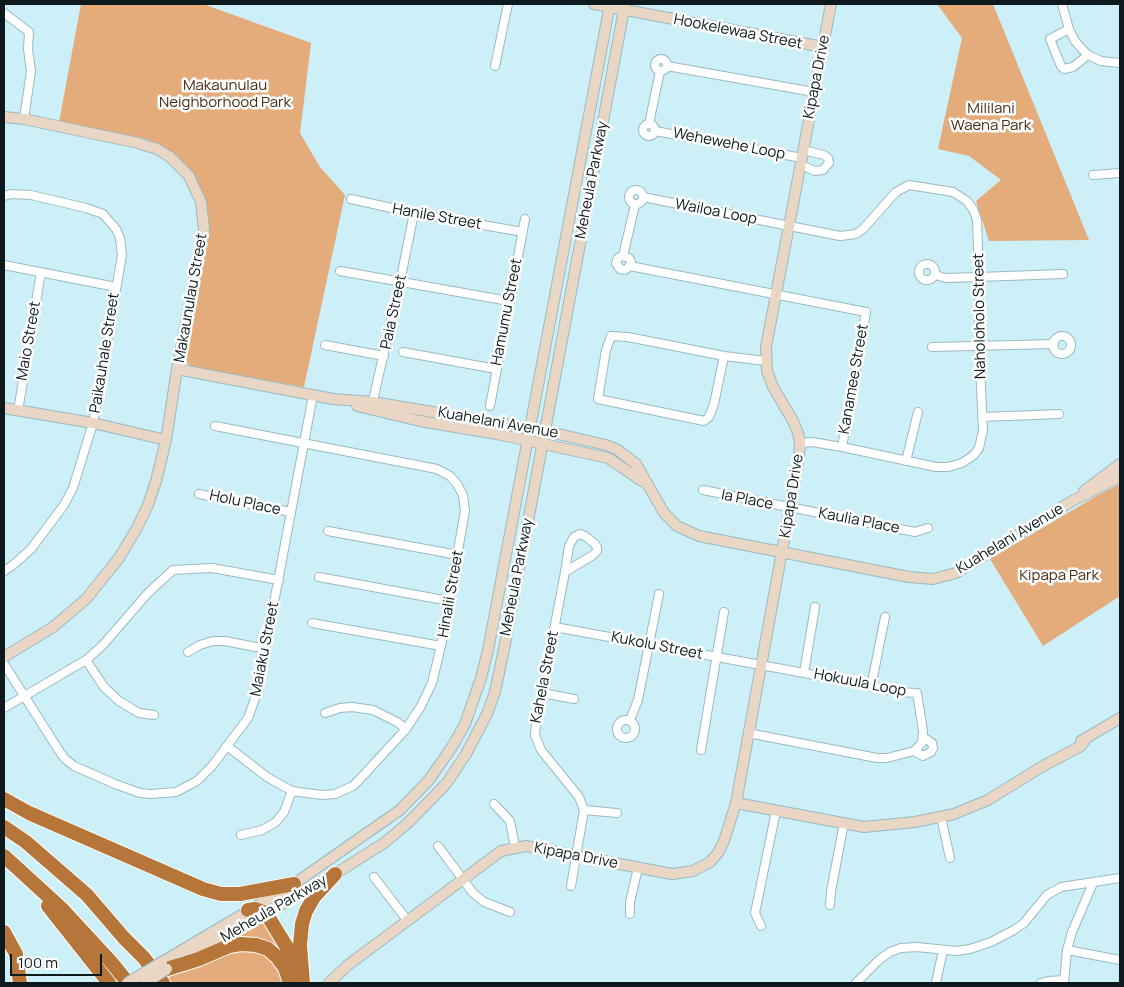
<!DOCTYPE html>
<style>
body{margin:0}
#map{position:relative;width:1124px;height:987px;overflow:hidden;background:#cdeff8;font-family:Manrope,sans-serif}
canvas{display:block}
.frame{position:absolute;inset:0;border:5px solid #0d191c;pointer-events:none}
.scale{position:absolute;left:10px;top:954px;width:92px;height:22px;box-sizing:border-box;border:2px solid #0d191c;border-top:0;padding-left:6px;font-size:15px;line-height:18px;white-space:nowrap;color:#0d191c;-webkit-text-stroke:4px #fff;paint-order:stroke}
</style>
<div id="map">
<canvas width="1124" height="987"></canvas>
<div class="frame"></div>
<div class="scale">100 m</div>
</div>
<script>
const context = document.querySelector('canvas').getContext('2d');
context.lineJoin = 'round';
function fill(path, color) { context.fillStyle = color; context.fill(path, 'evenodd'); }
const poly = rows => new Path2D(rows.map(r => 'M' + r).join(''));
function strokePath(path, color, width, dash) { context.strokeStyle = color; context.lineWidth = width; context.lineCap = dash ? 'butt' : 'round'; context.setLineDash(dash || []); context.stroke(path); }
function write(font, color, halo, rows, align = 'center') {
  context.font = font + ' Manrope,sans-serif'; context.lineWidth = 5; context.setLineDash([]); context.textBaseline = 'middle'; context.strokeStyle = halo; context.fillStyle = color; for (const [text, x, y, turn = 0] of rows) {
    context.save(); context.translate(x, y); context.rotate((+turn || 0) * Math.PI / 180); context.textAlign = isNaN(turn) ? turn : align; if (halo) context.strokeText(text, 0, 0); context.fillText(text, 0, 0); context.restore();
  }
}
const green = poly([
 [81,4,203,4,311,43,300,133,320,167,345,195,304,387,192,367,187,363,186,357,209,236,208,214,204,197,188,167,175,155,164,147,149,140,59,122],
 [937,4,993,4,1089,240,989,241,976,201,1001,180,969,156,938,149,962,38],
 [1120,484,1120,596,1043,646,990,559,1098,495],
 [263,919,286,956,287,963,237,940,237,934],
 [236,945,264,954,278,968,284,983,171,983,166,977,223,949]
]);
const street = poly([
 [1062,4,1069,29,1075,41,1081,48,1088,55,1101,61,1120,63],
 [4,13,29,32,28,49,31,71,24,119],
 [1069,29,1050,39,1061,66,1064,69,1073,67,1088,55],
 '655 65a6 6 0 1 1 12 0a6 6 0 1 1-12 0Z',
 [495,66,508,4],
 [667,66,814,92],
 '643 130a6 6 0 1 1 12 0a6 6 0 1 1-12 0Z',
 [649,124,660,71],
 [655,131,802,158],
 [801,165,815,171,823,170,829,163,828,158,824,155,803,150],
 [1093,175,1120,173],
 '629 197a7 7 0 1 1 14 0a7 7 0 1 1-14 0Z',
 [4,196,11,194,31,195,86,208,103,214,116,229,120,238,122,255,93,423,73,488,64,505,31,549,13,565,4,571],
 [643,197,840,236,856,234,863,229,896,192,909,185,953,192,967,201,973,209,977,220,979,277,979,346,983,430,979,448,974,455,962,463,948,467,936,467,842,447,812,442,800,443],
 [351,199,414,213,523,232],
 [623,256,629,258,631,262,630,266,625,270,620,269,616,263,618,258,623,256,635,205],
 '919 272a8 8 0 1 1 16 0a8 8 0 1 1-16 0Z',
 [4,265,116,287],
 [630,266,866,312,842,447],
 [340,271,509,301],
 [935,275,946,278,979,277,1063,274],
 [611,336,628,337,724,356,714,404,709,417,704,421,598,399,606,350,611,336],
 '1053 345a9 9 0 1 1 18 0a9 9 0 1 1-18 0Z',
 [325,345,384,356],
 [932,347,1054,344],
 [403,352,496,369],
 [724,356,766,361],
 [372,405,400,282,414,213],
 [490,406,525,219],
 [18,411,41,272],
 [982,417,1059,414],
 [215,426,437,469,450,476,457,484,463,495,465,511,441,646,432,683,421,706,406,729,359,780,353,786,335,794,322,795,292,791,267,777,227,746],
 [906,461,918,412],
 [703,490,915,532,928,528],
 [199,494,291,512],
 [328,531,458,555],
 [565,572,593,555,597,551,597,547,594,543,585,536,580,534,574,537,569,546,565,572,536,724,535,735,541,750,579,797,584,810,571,886],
 [319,577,449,601],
 [312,623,441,646],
 [555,627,804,673,899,692,917,693,923,731,922,743,914,751,887,758,877,758,748,733],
 [188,652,200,645,213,641,225,641,266,649],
 [86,660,104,687,119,701,139,713,154,715],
 [4,664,58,749,64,758,74,766,115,784,140,793,151,794,176,792,197,781,212,766,248,718,257,693,313,395],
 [804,673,815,607],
 [871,687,885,617],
 [542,693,574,699],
 [4,708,86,660,102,646,148,593,173,570,212,568,279,580],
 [325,713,340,708,352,707,373,710,397,722,406,729],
 '617 729a9 9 0 1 1 18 0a9 9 0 1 1-18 0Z',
 [630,720,638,700,659,594],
 [701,750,724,612],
 [914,751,923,756,931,752,933,748,932,743,923,737],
 [494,804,510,821,515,847],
 [584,810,617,813],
 [941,817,950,858],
 [241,835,262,830,276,822,284,812,292,791],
 [438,846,473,893,484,902,510,912],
 [374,877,407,920],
 [830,905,831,891,844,823],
 [630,914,630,902,638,868],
 [761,926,755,913,776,811],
 [1067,950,1120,960],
 [856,983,879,960,890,952,901,948,917,947,956,951,970,949,991,942,1014,930,1024,923,1047,895,1061,887,1120,878],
 [936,983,943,950],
 [1041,983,1048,981,1064,980],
 [1064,983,1067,950,1072,932,1093,883]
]);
const secondary = poly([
 [594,4,823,47],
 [4,117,24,119,138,143,157,149,170,157,189,176,201,202,204,230,177,369,166,440,156,481,148,505,137,528,119,558,86,599,53,627,4,657],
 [177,369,333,399,373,402,545,431,606,445,618,450,636,464,664,513,677,526,699,536,909,577,933,579,956,573,1072,501,1120,477],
 [357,406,420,421,497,434,608,458,642,481],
 [4,408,93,423,166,440],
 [1084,491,1120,464],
 [1081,741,1120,718],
 [736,803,864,827,915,822,954,814,988,800,1043,766,1081,746,1086,739],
 [187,958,335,874,384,843,408,823,446,784,466,754,487,714,495,692,505,644,625,4],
 [162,962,294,884,400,810,429,780,452,747,465,724,481,678,488,650,610,4],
 [329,983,348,965,501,851,526,846,672,874,693,871,710,862,718,853,724,841,736,803,799,458,800,443,798,433,793,421,773,387,767,371,766,347,831,4]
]);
const highway = poly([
 [4,799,29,813,203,889,221,894,240,894,294,884],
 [4,827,26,842,87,895,124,938,144,958,163,983],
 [4,856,62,909,111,962,128,983],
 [48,906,109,983],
 [248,910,255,909,266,913,294,959,299,970],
 [4,932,16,954,20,983],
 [167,969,199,959,229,946,241,944,256,945,268,949,277,957,285,968,290,983],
 [303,983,300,945,302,924,306,911,314,897,335,874]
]);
const secondaryBridge = poly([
 [127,983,162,962],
 [145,983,167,969]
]);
const streetNames = [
 ["Hookelewaa Street",738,32,11],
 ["Kipapa Drive",817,77,-79],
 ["Wehewehe Loop",729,144,11],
 ["Meheula Parkway",592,180,-79],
 ["Wailoa Loop",716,212,11],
 ["Hanile Street",437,217,10],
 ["Makaunulau Street",191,298,-80],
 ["Paia Street",394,312,-78],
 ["Hamumu Street",507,312,-79],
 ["Naholoholo Street",980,316,-91],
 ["Maio Street",29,341,-80],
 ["Paikauhale Street",105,353,-81],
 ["Kanamee Street",854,379,-80],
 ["Kuahelani Avenue",498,423,10],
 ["Kipapa Drive",792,496,-81],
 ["Ia Place",747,500,11],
 ["Holu Place",245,503,12],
 ["Kaulia Place",859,521,11],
 ["Kuahelani Avenue",1010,539,-31],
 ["Meheula Parkway",517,577,-79],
 ["Hinalii Street",451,594,-80],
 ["Kukolu Street",657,646,11],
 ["Maiaku Street",265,649,-79],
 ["Kahela Street",545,677,-79],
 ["Hokuula Loop",860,683,11],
 ["Kipapa Drive",576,856,11],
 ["Meheula Parkway",274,909,-30]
];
const parkNames = [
 ["Makaunulau",225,86],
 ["Neighborhood Park",225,103],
 ["Mililani",991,109],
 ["Waena Park",991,126],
 ["Kipapa Park",1059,576]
];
fill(green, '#e4ab7b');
strokePath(street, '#99bac2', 10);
strokePath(secondary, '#99bac2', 12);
strokePath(highway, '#fff', 16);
strokePath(street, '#fff', 8);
strokePath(secondary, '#e9d6c4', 10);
strokePath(highway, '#b6763a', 14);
strokePath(secondaryBridge, '#99bac2', 12, []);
strokePath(secondaryBridge, '#e9d6c4', 10);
write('15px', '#0d191c', '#fff', streetNames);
write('15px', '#472b12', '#fff', parkNames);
</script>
